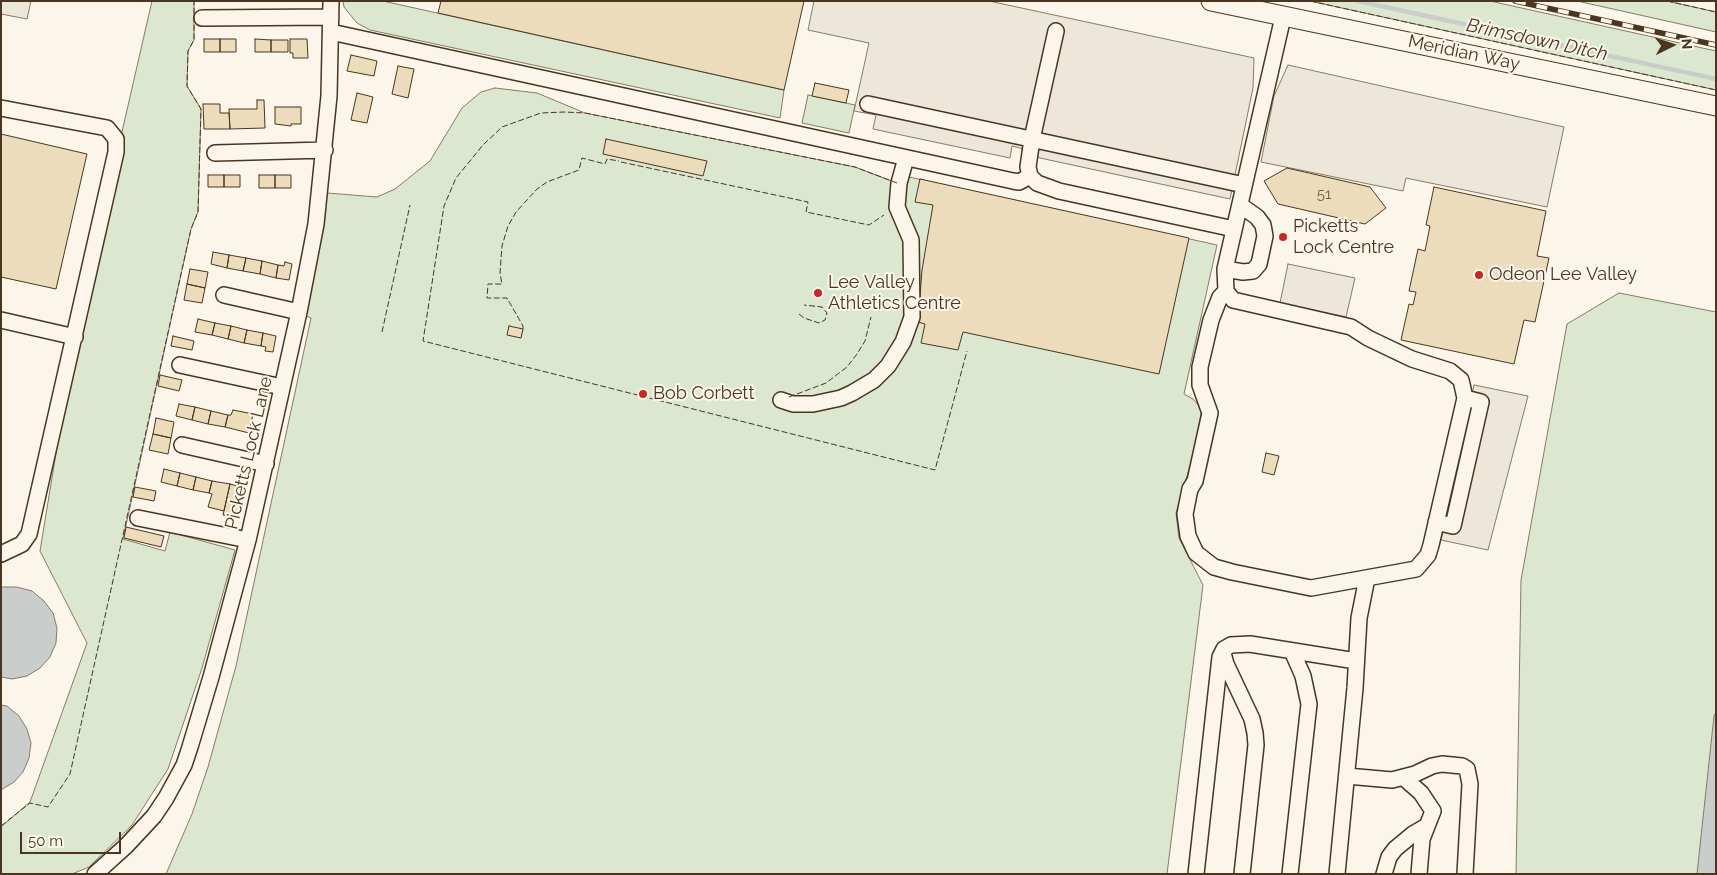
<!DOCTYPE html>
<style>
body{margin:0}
#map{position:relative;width:1717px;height:875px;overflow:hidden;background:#fbf6e9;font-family:Raleway,sans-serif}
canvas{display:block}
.frame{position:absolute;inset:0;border:2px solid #4a3520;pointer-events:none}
.north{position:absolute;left:1647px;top:20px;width:50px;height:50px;-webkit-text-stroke:4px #fbf6e9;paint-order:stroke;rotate:86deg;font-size:14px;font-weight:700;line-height:20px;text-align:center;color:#4a3520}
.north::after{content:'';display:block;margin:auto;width:18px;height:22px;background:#4a3520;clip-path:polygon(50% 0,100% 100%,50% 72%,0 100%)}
.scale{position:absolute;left:20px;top:832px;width:101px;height:22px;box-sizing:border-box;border:2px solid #4a3520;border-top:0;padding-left:6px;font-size:15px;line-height:18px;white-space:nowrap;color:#4a3520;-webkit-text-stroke:4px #fbf6e9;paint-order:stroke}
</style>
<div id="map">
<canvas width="1717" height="875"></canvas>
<div class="frame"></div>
<div class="north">N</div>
<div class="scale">50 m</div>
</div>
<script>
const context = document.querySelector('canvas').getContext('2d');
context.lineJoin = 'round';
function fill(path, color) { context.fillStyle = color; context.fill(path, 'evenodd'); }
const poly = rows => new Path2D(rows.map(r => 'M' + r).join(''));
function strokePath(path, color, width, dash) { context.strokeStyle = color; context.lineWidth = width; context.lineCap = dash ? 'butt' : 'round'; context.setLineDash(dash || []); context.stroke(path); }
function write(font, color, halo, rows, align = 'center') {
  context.font = font + ' Raleway,sans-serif'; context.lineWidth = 4; context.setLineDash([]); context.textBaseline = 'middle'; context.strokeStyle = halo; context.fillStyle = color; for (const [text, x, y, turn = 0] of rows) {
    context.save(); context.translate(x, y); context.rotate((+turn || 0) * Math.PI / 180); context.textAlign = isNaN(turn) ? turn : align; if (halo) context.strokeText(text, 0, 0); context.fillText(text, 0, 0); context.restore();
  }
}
const green = poly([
 [152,1,194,1,194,40,188,51,187,86,201,109,198,212,191,229,123,539,165,551,170,532,235,550,202,668,168,769,132,825,89,867,72,874,1,874,1,827,30,802,87,643,40,551,75,337,152,1],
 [343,1,383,1,784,90,780,118,370,30,357,23,344,7,343,1],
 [1310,1,1490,1,1716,51,1716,90,1310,1],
 [1577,1,1667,1,1716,12,1716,32,1577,1],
 [495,88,537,93,585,113,855,167,894,182,906,184,909,177,1217,245,1184,394,1193,399,1202,409,1194,453,1176,513,1179,538,1203,585,1167,874,166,874,192,814,208,767,236,666,311,318,306,316,327,193,377,197,395,189,430,161,462,108,481,92,495,88],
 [808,95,855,105,849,133,802,123,808,95],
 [1619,293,1716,312,1716,874,1516,874,1521,580,1567,324,1619,293]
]);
const parking = poly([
 [1,1,31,1,27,19,1,14,1,1],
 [814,1,989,1,1254,58,1253,88,1230,199,1040,158,1020,148,1012,146,1010,158,873,129,876,115,854,111,869,43,808,30,814,1],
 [1288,65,1564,127,1547,207,1406,178,1403,191,1261,162,1274,96,1288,65],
 [1288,264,1355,278,1346,317,1280,303,1288,264],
 [1474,385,1528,396,1488,550,1441,540,1474,385]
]);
const water = poly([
 [1,587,17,587,32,591,44,601,53,613,57,628,56,643,50,657,40,668,27,676,12,679,1,677,1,587],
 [1,705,7,706,19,716,27,729,31,743,29,758,23,772,14,782,1,790,1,705],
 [1716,712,1716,874,1697,874,1714,716,1716,712]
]);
const stream = poly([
 [1358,1,1716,79]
]);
const building = poly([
 [441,1,804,1,784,90,438,13,441,1],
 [204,39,220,39,220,52,204,52,204,39],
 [220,39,236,39,236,52,220,52,220,39],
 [255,39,271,40,271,52,255,52,255,39],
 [290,39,307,39,308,58,293,58,293,53,290,53,290,39],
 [271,40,288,40,288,52,271,52,271,40],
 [351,55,377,61,374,76,347,71,351,55],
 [398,66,414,69,408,98,392,94,398,66],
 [815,83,849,90,846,103,812,96,815,83],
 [357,93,373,97,367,123,351,120,357,93],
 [257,100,264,100,265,128,230,129,229,109,257,109,257,100],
 [203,104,220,104,220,113,229,113,230,129,204,129,203,104],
 [275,107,301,107,301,124,291,124,291,126,275,124,275,107],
 [1,134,87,154,56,289,1,277,1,134],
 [606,139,707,161,703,176,603,154,606,139],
 [1287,168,1370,187,1386,208,1365,224,1278,204,1264,181,1287,168],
 [208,175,224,175,224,187,208,187,208,175],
 [224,175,240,175,240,187,224,187,224,175],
 [259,175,275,175,275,188,259,188,259,175],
 [275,175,291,175,291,188,275,188,275,175],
 [920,179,1189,238,1159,374,963,332,958,350,921,343,925,324,918,322,922,270,933,205,915,202,920,179],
 [1434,187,1546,211,1537,256,1549,258,1535,322,1524,320,1514,364,1401,340,1409,304,1413,305,1416,292,1409,291,1418,249,1425,251,1430,226,1426,225,1434,187],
 [213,252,229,255,227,268,211,264,213,252],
 [229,255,246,258,243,271,227,268,229,255],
 [246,258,262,261,260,274,243,271,246,258],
 [262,261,278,265,276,278,260,274,262,261],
 [285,262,292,264,289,280,276,278,278,265,284,266,285,262],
 [190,269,208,272,205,288,187,284,190,269],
 [187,284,205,288,202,303,184,300,187,284],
 [198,319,215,323,212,335,195,332,198,319],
 [215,323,231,326,228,339,212,335,215,323],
 [231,326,247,330,244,343,228,339,231,326],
 [509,326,523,329,521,338,507,335,509,326],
 [247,330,263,333,261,346,244,343,247,330],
 [263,333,276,336,273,352,265,351,266,347,261,346,263,333],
 [173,336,194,341,192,350,171,346,173,336],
 [160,375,182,380,179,391,158,386,160,375],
 [179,404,195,407,192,420,176,416,179,404],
 [195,407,211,411,208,424,192,420,195,407],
 [233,410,253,414,249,433,225,427,228,415,231,415,233,410],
 [211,411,228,415,225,427,208,424,211,411],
 [156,418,174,422,171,438,153,434,156,418],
 [153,434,171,438,168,454,149,450,153,434],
 [1266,453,1279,456,1274,475,1262,472,1266,453],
 [164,469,180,473,177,486,161,482,164,469],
 [180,473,196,477,193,490,177,486,180,473],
 [196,477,212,481,209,493,193,490,196,477],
 [212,481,230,484,224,511,208,507,212,494,209,493,212,481],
 [230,484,245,488,239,514,235,513,234,517,223,515,230,484],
 [135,487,156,491,154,501,133,497,135,487],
 [126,527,164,536,161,547,124,538,126,527]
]);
const minor = poly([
 [202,18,331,17],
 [1056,31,1032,139,1028,167,1030,176,1037,183,1059,191,1234,229],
 [331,32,1013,181,1019,182,1030,176],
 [868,104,1244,185],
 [1,108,107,128,116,139,116,152,29,534,22,544,1,554],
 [215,153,325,150],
 [1225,269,1243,272,1253,271,1259,264,1265,236,1263,225,1257,217,1240,205],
 [1226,291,1220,297,1211,320,1200,367,1200,385,1210,413,1195,481,1190,489,1185,514,1188,536,1196,553,1214,567,1232,572,1311,588,1416,569,1428,555,1431,545,1465,398,1461,380,1450,371,1412,359,1368,338,1351,327,1233,300,1226,291,1225,269,1283,17],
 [224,295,299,312],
 [1,320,75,337],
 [180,365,282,387],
 [781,400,793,404,813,404,841,398,852,393,874,380,888,366,903,342,912,317,911,240,897,207,899,183,906,158],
 [182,445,266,464],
 [138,518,248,540],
 [1436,522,1453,526,1481,402,1465,398],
 [1223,653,1226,664,1252,719,1255,733,1256,745,1242,874],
 [1347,776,1392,780,1415,774,1432,766,1442,764,1462,766,1467,769,1470,784,1465,874],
 [1404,778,1421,793,1433,811,1422,839,1419,874],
 [95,874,126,846,154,816,166,798,184,765,190,747,211,677,248,540,299,312,316,224,329,96,331,1],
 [1196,874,1220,657,1224,649,1231,645,1250,644,1356,661],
 [1290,874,1309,704,1303,676,1292,651],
 [1337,874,1355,688,1359,618,1367,578],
 [1384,874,1389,857,1395,849,1413,834,1425,827]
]);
const major = poly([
 [1211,1,1716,106]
]);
const rail = poly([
 [1515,1,1716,45]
]);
const fence = poly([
 [1310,1,1716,90],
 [1667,1,1716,12],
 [621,162,808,202,806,212,869,225,884,215],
 [897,183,855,167,585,113,564,112,541,113,502,127,483,145,456,178,444,206,423,341,935,470,967,351],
 [799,314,804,318,819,323,825,320,827,313,822,307,804,305],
 [523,329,523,326,507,298,487,298,488,284,502,284,500,273,502,246,508,226,516,212,537,189,547,182,579,170,582,158,605,164,607,159,619,161],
 [382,332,410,205],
 [789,397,826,383,847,367,857,354,865,341,871,317],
 [1,826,30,803,48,807,70,774,191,229,198,212,201,109,187,86,188,51,194,40,194,1]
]);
const markers = [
 [1283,237,5,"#c62828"],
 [1479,275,5,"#c62828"],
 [818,293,5,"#c62828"],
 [643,394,5,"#c62828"]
];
const numberNames = [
 ["51",1324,194]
];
const streetNames = [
 ["Meridian Way",1464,53,12],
 ["Picketts Lock Lane",249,453,-77]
];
const poiNames = [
 ["Picketts",1293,227],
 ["Lock Centre",1293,248],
 ["Odeon Lee Valley",1489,275],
 ["Lee Valley",828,283],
 ["Athletics Centre",828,304],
 ["Bob Corbett",653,394]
];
const waterNames = [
 ["Brimsdown Ditch",1537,40,12]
];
fill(green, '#dce7d0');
strokePath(green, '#887966', 1);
fill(parking, '#ede7d9');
strokePath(parking, '#887966', 1);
fill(water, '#c9cecd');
strokePath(water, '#887966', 1);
strokePath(stream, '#c9cecd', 4.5);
fill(building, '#ecdcbc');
strokePath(building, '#4a3520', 1);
strokePath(minor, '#4a3520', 18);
strokePath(major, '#4a3520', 21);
strokePath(minor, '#fbf6e9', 15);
strokePath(major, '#fbf6e9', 19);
strokePath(rail, '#4a3520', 5.5);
strokePath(rail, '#fbf6e9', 4, [11]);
strokePath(fence, '#4a3520', 1, [6, 2.5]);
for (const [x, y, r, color] of markers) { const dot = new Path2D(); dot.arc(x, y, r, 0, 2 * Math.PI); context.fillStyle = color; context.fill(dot); strokePath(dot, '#fbf6e9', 2); }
write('15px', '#725f47', null, numberNames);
write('18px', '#4a3520', '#fbf6e9', streetNames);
write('18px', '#4a3520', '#fbf6e9', poiNames, 'left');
write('italic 19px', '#4a3520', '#fbf6e9', waterNames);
</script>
